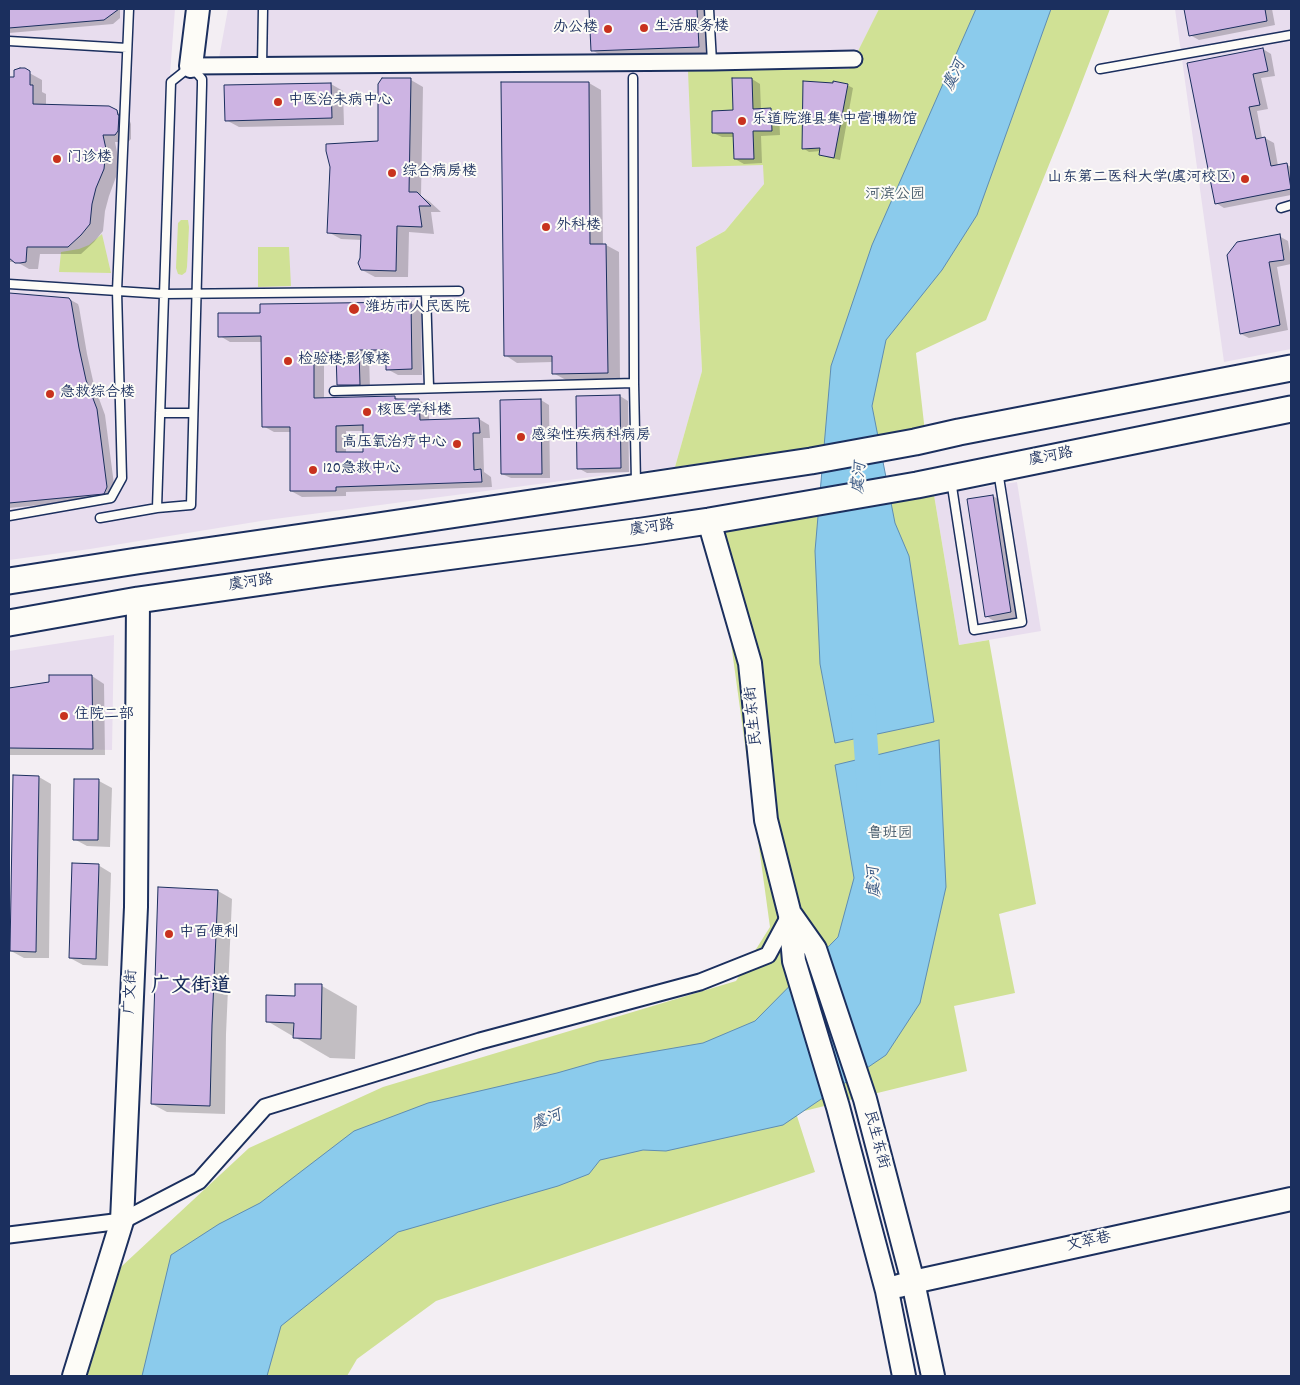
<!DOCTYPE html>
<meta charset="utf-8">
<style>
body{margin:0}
#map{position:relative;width:1300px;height:1385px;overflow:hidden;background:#f3eef3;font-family:Dekko,sans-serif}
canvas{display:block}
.frame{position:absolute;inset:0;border:10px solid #1b2f5e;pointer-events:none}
</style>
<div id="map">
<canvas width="1300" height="1385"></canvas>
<div class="frame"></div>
</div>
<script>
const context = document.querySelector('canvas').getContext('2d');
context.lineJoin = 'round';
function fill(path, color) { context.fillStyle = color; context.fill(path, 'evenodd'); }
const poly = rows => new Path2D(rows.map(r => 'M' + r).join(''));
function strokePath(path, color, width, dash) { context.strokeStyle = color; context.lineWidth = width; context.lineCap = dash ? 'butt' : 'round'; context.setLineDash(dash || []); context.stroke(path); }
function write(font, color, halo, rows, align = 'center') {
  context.font = font + ' Dekko,"LXGW WenKai TC",sans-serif'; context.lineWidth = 4; context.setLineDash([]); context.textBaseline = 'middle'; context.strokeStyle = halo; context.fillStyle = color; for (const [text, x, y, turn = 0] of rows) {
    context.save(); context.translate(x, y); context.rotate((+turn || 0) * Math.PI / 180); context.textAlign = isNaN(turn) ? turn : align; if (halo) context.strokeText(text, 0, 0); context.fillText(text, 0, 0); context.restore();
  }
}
const built = poly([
 [9,9,175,9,170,74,216,74,228,9,879,9,849,69,688,71,764,165,764,184,725,231,696,247,702,371,675,467,614,474,267,520,90,549,9,560],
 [1175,9,1291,9,1291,349,1224,362],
 [1017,482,1041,631,959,645,934,495],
 [114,635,112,750,9,748,9,651]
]);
const green = poly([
 [879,9,1110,9,1070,113,986,320,916,353,925,432,675,467,702,371,696,247,725,231,764,184,763,165,692,167,688,71,849,69],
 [181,220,188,220,189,227,187,267,186,272,182,275,178,274,176,268,178,223],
 [102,234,111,273,59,272,61,252,79,249,89,245],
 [258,247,289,247,291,286,258,287],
 [934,495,959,645,989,640,1036,904,999,914,1015,993,954,1006,967,1071,796,1113,815,1172,436,1301,357,1359,347,1376,79,1376,108,1279,249,1148,383,1087,736,981,770,927,714,519]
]);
const water = poly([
 [976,9,1051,9,977,215,942,270,886,340,872,406,895,523,909,556,934,722,835,743,820,664,815,551,831,366,872,245,976,9],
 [939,740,946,887,920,1003,886,1055,783,1125,666,1151,643,1150,600,1160,589,1174,558,1186,398,1232,281,1326,267,1376,142,1376,171,1255,219,1224,260,1203,354,1131,428,1103,557,1073,599,1061,703,1043,755,1021,838,937,854,878,835,765,939,740]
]);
const shadow = poly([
 [9,9,120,9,120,18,113,24,9,33],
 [590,9,710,9,712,53,605,58,592,50],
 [1185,9,1272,9,1275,25,1199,40,1190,35],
 [1263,49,1271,54,1275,76,1261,78,1268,109,1257,111,1262,138,1265,138,1274,143,1278,166,1286,164,1291,167,1291,195,1224,208,1216,203,1188,64],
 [24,70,42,80,42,92,46,94,46,105,109,107,129,119,131,124,131,139,128,142,115,142,118,157,116,177,109,196,105,211,103,231,94,242,81,254,40,254,38,269,29,269,17,262,9,262,9,78,15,78],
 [752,79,760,84,761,110,771,110,779,114,780,135,761,136,762,163,744,164,735,159,735,137,722,137,713,133,735,111],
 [411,80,423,87,421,196,429,201,441,212,431,212,434,234,409,232,408,277,375,277,362,270,362,240,341,239,328,232,379,142],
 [589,83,601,90,603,245,606,245,619,252,620,380,566,380,553,373,553,362,517,363,505,355],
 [331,84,343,91,344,125,239,127,226,120],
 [847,85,853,88,840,160,827,157,820,154,821,151,809,152,803,148],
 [1279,236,1288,241,1291,259,1291,264,1277,267,1288,330,1249,338,1241,334,1228,256],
 [9,295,69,299,78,304,79,307,87,354,94,385,105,415,115,492,112,498,9,508],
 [411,303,421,309,422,375,398,375,387,369,387,355,369,355,370,390,349,391,338,385,338,358,324,358,324,399,395,397,401,401,419,400,429,406,429,421,479,419,489,425,490,438,483,438,484,472,491,477,492,487,346,492,346,496,302,497,291,491,291,432,274,432,263,426,262,342,230,342,220,336,262,314],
 [346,431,364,431,365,453,346,453],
 [620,396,628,401,629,472,587,473,578,468,577,397],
 [541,400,549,405,550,478,511,478,502,474],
 [993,496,1001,501,1019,617,994,621,986,616],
 [92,676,104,684,105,755,9,755,9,689],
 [39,777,51,784,49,958,24,958,11,951],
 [99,781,112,788,110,847,87,846,74,839],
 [98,865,111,873,108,966,83,965,70,958],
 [218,891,232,899,226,1034,225,1114,167,1112,152,1104],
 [322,986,357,1006,355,1059,330,1058,267,1021,296,997]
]);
const river = poly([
 [863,706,869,790]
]);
const building = poly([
 [9,9,119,9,104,20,9,28,9,9],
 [589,9,697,9,699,47,591,51,589,9],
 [1184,9,1265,9,1267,21,1189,36,1184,9],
 [1263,48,1268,71,1253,74,1260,105,1249,107,1256,139,1265,137,1271,166,1287,163,1291,189,1215,204,1187,63,1263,48],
 [20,68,25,68,30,71,30,85,33,85,33,104,109,106,117,110,118,115,119,115,118,131,115,135,103,135,106,149,104,169,96,188,92,204,90,224,81,235,68,247,27,247,26,262,20,263,15,263,9,258,9,77,14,77,14,70,20,68],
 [382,78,411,78,409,192,417,192,431,206,419,206,422,227,397,226,396,271,361,270,358,263,360,258,361,235,327,233,330,167,326,151,326,144,378,141,378,84,382,78],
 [732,78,752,78,753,109,771,108,772,131,753,131,754,159,734,159,733,133,712,133,712,111,733,110,732,78],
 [803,81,833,83,833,81,848,84,834,158,819,155,820,148,802,149,803,81],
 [501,82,589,82,590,244,606,244,608,373,552,374,552,356,504,356,501,82],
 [331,83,332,118,225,121,224,85,331,83],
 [1280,234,1284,260,1269,262,1280,325,1240,334,1227,255,1237,242,1280,234],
 [9,293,69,298,71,301,79,348,86,380,97,409,107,487,104,494,9,503,9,293],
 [411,302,412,369,386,370,386,350,359,350,360,385,337,385,336,353,314,353,314,398,395,396,395,399,419,399,420,420,479,418,480,433,473,433,474,470,481,469,482,482,336,487,336,491,290,491,290,427,262,427,261,336,218,337,218,313,260,313,260,304,411,302],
 [363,425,363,452,336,452,336,426,363,425],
 [620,395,621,468,577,469,576,396,620,395],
 [541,399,542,474,501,474,500,400,541,399],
 [993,495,1011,612,985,617,967,499,993,495],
 [49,675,92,675,93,749,9,748,9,688,49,682,49,675],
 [13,775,39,776,36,952,10,951,13,775],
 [74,779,99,779,98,840,73,840,74,779],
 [72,863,99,864,96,959,69,958,72,863],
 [158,887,218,890,212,1025,210,1106,151,1104,158,887],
 [295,984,322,984,321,1039,293,1038,294,1023,266,1022,266,995,295,996,295,984]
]);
const lane = poly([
 [709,9,712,62],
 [9,41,127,48],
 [191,66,202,79,202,85,191,505,157,508,171,82,191,66],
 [262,66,263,9],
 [1100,69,1291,35],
 [633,78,634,383,636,483],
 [1281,208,1291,205],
 [9,284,164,294,459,291],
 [426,292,429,387],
 [334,391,634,383],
 [160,413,193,413],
 [951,480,974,630,1022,622,998,471],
 [9,516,111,498,122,478,117,291,129,9],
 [100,518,157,508]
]);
const street = poly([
 [191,66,712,62,854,59],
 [9,1235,122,1221,199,1181,265,1107,480,1041,700,982,768,955,789,916]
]);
const secondary = poly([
 [191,66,198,9],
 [709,521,750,663,766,820,790,915,794,961,838,1107,887,1291,904,1376],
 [791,915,815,949,865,1099,913,1282,933,1376],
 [899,1286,913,1282,1291,1199],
 [74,1376,122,1221,136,907,138,600]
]);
const primary = poly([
 [9,581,137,561,371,527,811,461,915,442,959,432,1291,368],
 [9,623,138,600,326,573,642,531,709,521,917,485,1291,409]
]);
const markers = [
 [644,28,5,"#c8321e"],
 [608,29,5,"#c8321e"],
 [278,102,5,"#c8321e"],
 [742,121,5,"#c8321e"],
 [57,159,5,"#c8321e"],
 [392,173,5,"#c8321e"],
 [1245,179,5,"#c8321e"],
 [546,227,5,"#c8321e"],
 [354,309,6,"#c8321e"],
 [288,361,5,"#c8321e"],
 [50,394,5,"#c8321e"],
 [367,412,5,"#c8321e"],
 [521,437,5,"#c8321e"],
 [457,444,5,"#c8321e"],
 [313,470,5,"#c8321e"],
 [64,716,5,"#c8321e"],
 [169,934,5,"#c8321e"]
];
const poiNames = [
 ["生活服务楼",654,28],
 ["办公楼",598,29,"right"],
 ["中医治未病中心",288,102],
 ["乐道院潍县集中营博物馆",752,121],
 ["门诊楼",67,159],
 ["综合病房楼",402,173],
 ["山东第二医科大学(虞河校区)",1235,179,"right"],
 ["外科楼",556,227],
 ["潍坊市人民医院",365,309],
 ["检验楼;影像楼",298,361],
 ["急救综合楼",60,394],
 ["核医学科楼",377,412],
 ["感染性疾病科病房",531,437],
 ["高压氧治疗中心",447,444,"right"],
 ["120急救中心",323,470],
 ["住院二部",74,716],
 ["中百便利",179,934]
];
const parkNames = [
 ["河滨公园",895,196],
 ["鲁班园",890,835]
];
const streetNames = [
 ["虞河路",1051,458,-11],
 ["虞河路",652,529,-8],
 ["虞河路",251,584,-8],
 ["民生东街",755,716,-96],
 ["广文街",132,992,-87],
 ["民生东街",875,1140,75],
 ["文萃巷",1089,1243,-12]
];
const waterNames = [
 ["虞河",956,76,-65],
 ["虞河",861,478,-85],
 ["虞河",876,882,-94],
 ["虞河",547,1122,-22]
];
const districtNames = [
 ["广文街道",191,988]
];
fill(built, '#e8ddee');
fill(green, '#d0e195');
fill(water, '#8bcbec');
strokePath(water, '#5e8db3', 1);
fill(shadow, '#0003');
strokePath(river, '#8bcbec', 24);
fill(building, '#cdb4e3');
strokePath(building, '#1b2f5e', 1);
strokePath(lane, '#1b2f5e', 11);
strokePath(street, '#1b2f5e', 19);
strokePath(secondary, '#1b2f5e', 26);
strokePath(primary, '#1b2f5e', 29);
strokePath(lane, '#fdfcf7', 8);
strokePath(street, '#fdfcf7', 15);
strokePath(secondary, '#fdfcf7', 22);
strokePath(primary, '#fdfcf7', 25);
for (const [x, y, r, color] of markers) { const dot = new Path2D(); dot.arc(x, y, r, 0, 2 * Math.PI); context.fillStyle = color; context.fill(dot); strokePath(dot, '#fdfcf7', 2); }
write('15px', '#1b2f5e', '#fdfcf7', poiNames, 'left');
write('15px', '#485c6c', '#fdfcf7', parkNames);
write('15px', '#1b2f5e', '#fdfcf7', streetNames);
write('italic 16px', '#375682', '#fdfcf7', waterNames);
write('bold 20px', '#1b2f5e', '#fdfcf7', districtNames);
</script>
